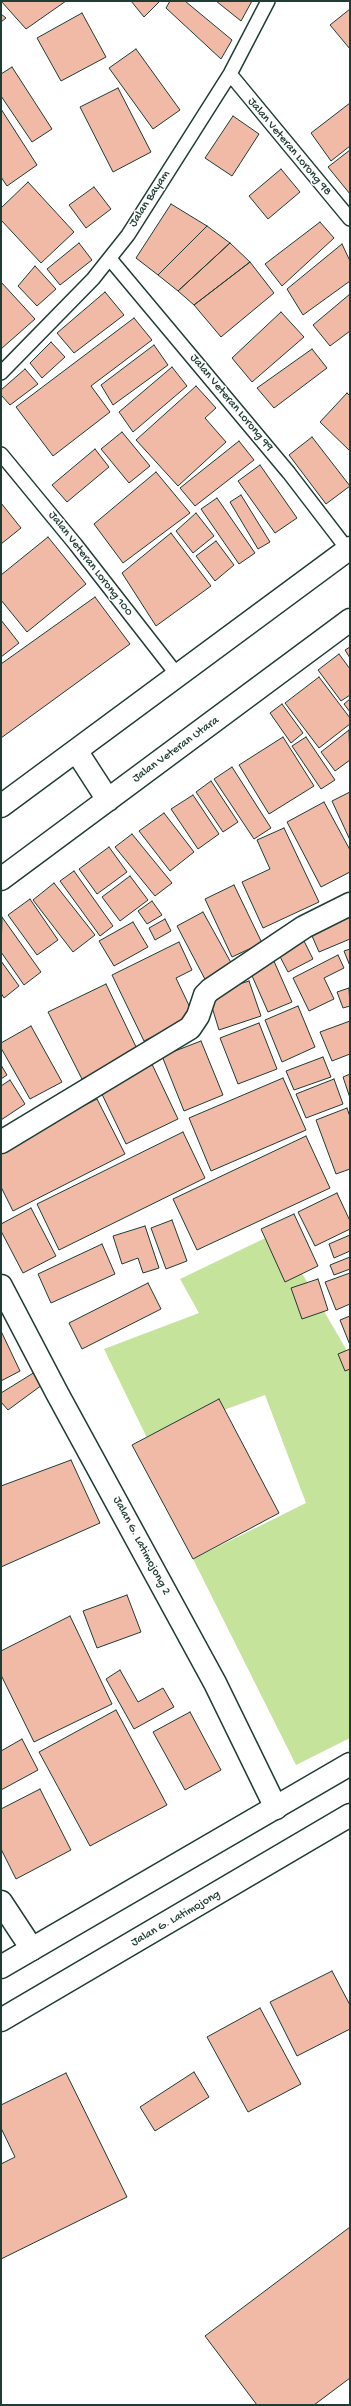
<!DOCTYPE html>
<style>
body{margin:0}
#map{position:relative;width:351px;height:2406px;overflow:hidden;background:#fff;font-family:"Gochi Hand",sans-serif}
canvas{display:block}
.frame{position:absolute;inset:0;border:2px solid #1f3d34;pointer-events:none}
</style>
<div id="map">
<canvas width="351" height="2406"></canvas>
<div class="frame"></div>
</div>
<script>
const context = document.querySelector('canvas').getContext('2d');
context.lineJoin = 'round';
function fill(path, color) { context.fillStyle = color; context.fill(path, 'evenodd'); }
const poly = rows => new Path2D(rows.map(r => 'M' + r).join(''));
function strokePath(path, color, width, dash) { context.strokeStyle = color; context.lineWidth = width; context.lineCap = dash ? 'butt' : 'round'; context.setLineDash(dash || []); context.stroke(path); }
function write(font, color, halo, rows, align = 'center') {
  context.font = font + ' "Gochi Hand",sans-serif'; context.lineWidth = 3; context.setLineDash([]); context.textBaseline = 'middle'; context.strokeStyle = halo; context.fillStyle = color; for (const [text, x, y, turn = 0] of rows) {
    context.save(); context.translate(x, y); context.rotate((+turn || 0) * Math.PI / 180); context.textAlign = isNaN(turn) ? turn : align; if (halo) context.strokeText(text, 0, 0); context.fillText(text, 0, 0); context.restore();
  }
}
const green = poly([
 [278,1232,350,1356,350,1738,296,1765,193,1559,306,1503,265,1395,147,1438,104,1349,199,1313,180,1279]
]);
const building = poly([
 [1,1,66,1,26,29,1,1],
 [131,1,160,1,144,17,131,1],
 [170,1,185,1,232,40,221,59,166,8,170,1],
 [216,1,252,1,241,21,216,1],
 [350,9,350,49,330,25,350,9],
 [82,13,106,57,61,81,37,38,82,13],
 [1,14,6,18,1,22,1,14],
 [136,49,180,110,153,129,109,68,136,49],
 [12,67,52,129,32,142,1,96,1,74,12,67],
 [118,88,151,152,113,172,80,107,118,88],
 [350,103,350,146,331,161,311,133,350,103],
 [1,109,37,165,7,186,1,177,1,109],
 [233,116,259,134,232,176,205,158,233,116],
 [350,150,350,194,328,167,350,150],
 [281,169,300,192,268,219,249,196,281,169],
 [28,182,74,232,41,263,1,220,1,208,28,182],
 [94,187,111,209,86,228,69,205,94,187],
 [171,204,207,226,158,275,136,258,171,204],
 [320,222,334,238,282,286,265,264,320,222],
 [207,226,230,243,178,291,158,275,207,226],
 [79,243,92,260,60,285,47,269,79,243],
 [230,243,250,262,194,305,178,291,230,243],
 [342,244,350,261,350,281,303,315,287,289,342,244],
 [250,262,274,293,221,337,194,305,250,262],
 [35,266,56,289,37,306,18,286,35,266],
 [1,282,35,319,1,349,1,282],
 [105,292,124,315,74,353,57,333,105,292],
 [350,294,350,331,330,346,313,325,350,294],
 [281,312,304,337,252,382,232,358,281,312],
 [134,318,152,340,91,386,110,412,53,456,16,407,134,318],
 [51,342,65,357,42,378,30,363,51,342],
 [154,345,168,365,113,405,101,385,154,345],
 [312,349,327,368,274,408,257,388,312,349],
 [172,367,187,386,133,432,119,412,172,367],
 [25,369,38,384,10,405,1,395,1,390,25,369],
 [196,386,216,408,205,418,226,442,178,486,136,440,196,386],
 [347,393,350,396,350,451,320,422,347,393],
 [122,432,150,466,129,483,101,449,122,432],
 [312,437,350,486,326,504,289,455,312,437],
 [239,441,254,460,195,506,180,488,239,441],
 [95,449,109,467,67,502,52,485,95,449],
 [260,465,297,518,275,533,238,481,260,465],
 [156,472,190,513,123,563,94,524,156,472],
 [241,495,270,542,258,549,230,502,241,495],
 [217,498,255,553,239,564,201,509,217,498],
 [1,503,21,528,1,544,1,503],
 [196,513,214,536,193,553,176,531,196,513],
 [171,533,211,586,156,626,122,573,171,533],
 [48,537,86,584,27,632,1,600,1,575,48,537],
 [216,541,234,565,215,581,196,556,216,541],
 [95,597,130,644,1,738,1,664,95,597],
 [1,620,19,643,1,657,1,620],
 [350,647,350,658,345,650,350,647],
 [339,654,350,669,350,695,341,701,318,670,339,654],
 [319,677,350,718,350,724,319,748,285,703,319,677],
 [350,699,350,712,344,704,350,699],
 [282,704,303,733,291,743,270,713,282,704],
 [349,730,350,760,335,771,321,752,349,730],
 [283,737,314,786,269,814,239,765,283,737],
 [306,737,335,780,321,789,292,746,306,737],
 [232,767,271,828,254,839,214,779,232,767],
 [211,781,238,822,223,832,196,792,211,781],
 [350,792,350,840,332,801,350,792],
 [193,795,219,834,198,849,171,809,193,795],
 [324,802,350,850,350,872,321,887,287,822,324,802],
 [164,813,194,852,170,871,139,831,164,813],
 [284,828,319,902,263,928,242,882,270,869,257,840,284,828],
 [132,834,172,883,155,896,115,847,132,834],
 [109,847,127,872,97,894,79,869,109,847],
 [74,871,113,926,100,936,60,881,74,871],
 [130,876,148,900,120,921,102,897,130,876],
 [54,883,95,935,73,952,33,900,54,883],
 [234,885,262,943,232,957,205,899,234,885],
 [30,899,58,940,37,955,8,915,30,899],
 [152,901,162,915,147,924,138,911,152,901],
 [350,911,350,939,319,952,309,929,350,911],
 [203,912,234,968,207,983,177,926,203,912],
 [2,917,41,972,24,985,1,952,2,917],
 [165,919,171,931,155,940,149,928,165,919],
 [133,922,148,947,114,966,99,941,133,922],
 [302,937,313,959,288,972,276,949,302,937],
 [179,942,192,970,176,978,194,1016,144,1041,112,975,179,942],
 [350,949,350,966,344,951,350,949],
 [338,955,344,968,324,978,334,999,309,1011,293,978,338,955],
 [273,959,292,1002,268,1012,249,969,273,959],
 [1,961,19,986,4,998,1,993,1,961],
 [249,981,261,1016,219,1030,208,994,249,981],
 [106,984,138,1051,82,1079,48,1012,106,984],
 [349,988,350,1006,343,1008,337,992,349,988],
 [298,1006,315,1047,282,1062,265,1020,298,1006],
 [350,1021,350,1054,332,1061,320,1032,350,1021],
 [259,1023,277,1069,238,1084,220,1038,259,1023],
 [31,1026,62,1082,30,1099,1,1048,1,1043,31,1026],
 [201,1041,223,1095,184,1111,162,1056,201,1041],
 [323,1057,331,1077,294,1090,286,1071,323,1057],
 [151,1062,178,1119,126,1144,98,1086,151,1062],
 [1,1065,7,1075,1,1079,1,1065],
 [350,1074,350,1098,343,1077,350,1074],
 [283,1078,306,1130,211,1171,189,1118,283,1078],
 [334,1079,343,1104,306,1118,296,1094,334,1079],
 [10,1080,25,1104,1,1120,1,1086,10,1080],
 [97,1099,125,1154,13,1211,1,1187,1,1148,97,1099],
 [347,1108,350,1117,350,1169,336,1174,316,1120,347,1108],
 [183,1132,205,1178,59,1250,37,1204,183,1132],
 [306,1136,330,1188,197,1250,173,1199,306,1136],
 [337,1193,350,1221,350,1229,315,1246,298,1212,337,1193],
 [31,1208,56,1256,23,1273,1,1231,1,1224,31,1208],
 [294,1214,318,1266,285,1282,261,1229,294,1214],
 [172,1220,187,1261,166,1269,151,1228,172,1220],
 [145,1226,159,1268,143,1273,138,1258,122,1264,113,1236,145,1226],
 [350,1235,350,1251,334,1258,329,1244,350,1235],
 [102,1244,115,1274,51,1303,38,1274,102,1244],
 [350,1257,350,1269,334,1275,330,1265,350,1257],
 [350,1273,350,1304,336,1310,325,1282,350,1273],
 [318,1279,328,1310,302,1319,291,1288,318,1279],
 [148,1283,161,1309,82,1349,69,1323,148,1283],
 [350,1316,350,1345,340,1320,350,1316],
 [1,1331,20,1371,1,1381,1,1331],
 [350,1349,350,1369,345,1371,338,1354,350,1349],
 [35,1372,42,1385,8,1410,1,1402,1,1393,35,1372],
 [219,1399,279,1513,193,1559,132,1445,219,1399],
 [71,1460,100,1523,1,1567,1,1486,71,1460],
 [127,1595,141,1632,97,1648,83,1611,127,1595],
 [70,1616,112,1704,34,1742,1,1675,1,1651,70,1616],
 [120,1670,138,1702,163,1688,174,1707,134,1729,106,1679,120,1670],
 [116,1710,167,1805,90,1846,39,1752,116,1710],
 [190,1712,221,1770,185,1790,153,1732,190,1712],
 [22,1739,38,1770,1,1790,1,1751,22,1739],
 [40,1789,71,1850,16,1879,1,1849,1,1809,40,1789],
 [332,1971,350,2005,350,2029,297,2056,270,2002,332,1971],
 [260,2008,301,2084,248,2112,207,2037,260,2008],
 [194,2072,209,2097,155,2131,140,2107,194,2072],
 [66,2073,127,2197,1,2259,1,2164,15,2157,1,2128,1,2105,66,2073],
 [350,2227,350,2378,314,2405,257,2405,205,2336,350,2227]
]);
const lane = poly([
 [230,74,350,219],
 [110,259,289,473,348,550],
 [1,373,93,279,128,235,230,74,268,1],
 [1,454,76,545,178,676]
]);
const street = poly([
 [1,1142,190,1028,198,1016,205,995,210,990,304,927,350,904],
 [1,1286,57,1393,215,1683,276,1808],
 [1,1902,32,1949]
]);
const secondary = poly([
 [1,1967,350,1764],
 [1,2020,350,1815]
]);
const highway = poly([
 [77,752,108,800],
 [1,806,350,548],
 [1,879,350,620]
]);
const streetNames = [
 ["Jalan Veteran Lorong 98",289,147,50],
 ["Jalan Bayam",150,199,-57],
 ["Jalan Veteran Lorong 99",231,403,50],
 ["Jalan Veteran Lorong 100",90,564,52],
 ["Jalan Veteran Utara",176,750,-36],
 ["Jalan G. Latimojong 2",141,1546,62],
 ["Jalan G. Latimojong",176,1919,-30]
];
fill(green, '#c5e39b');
fill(building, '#f1baa7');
strokePath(building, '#1f3d34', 1);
strokePath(lane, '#1f3d34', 16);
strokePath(street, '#1f3d34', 25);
strokePath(secondary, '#1f3d34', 25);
strokePath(highway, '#1f3d34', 25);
strokePath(lane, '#fff', 13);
strokePath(street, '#fff', 22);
strokePath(secondary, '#fff', 22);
strokePath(highway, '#fff', 22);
write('12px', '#1f3d34', '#fff', streetNames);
</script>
